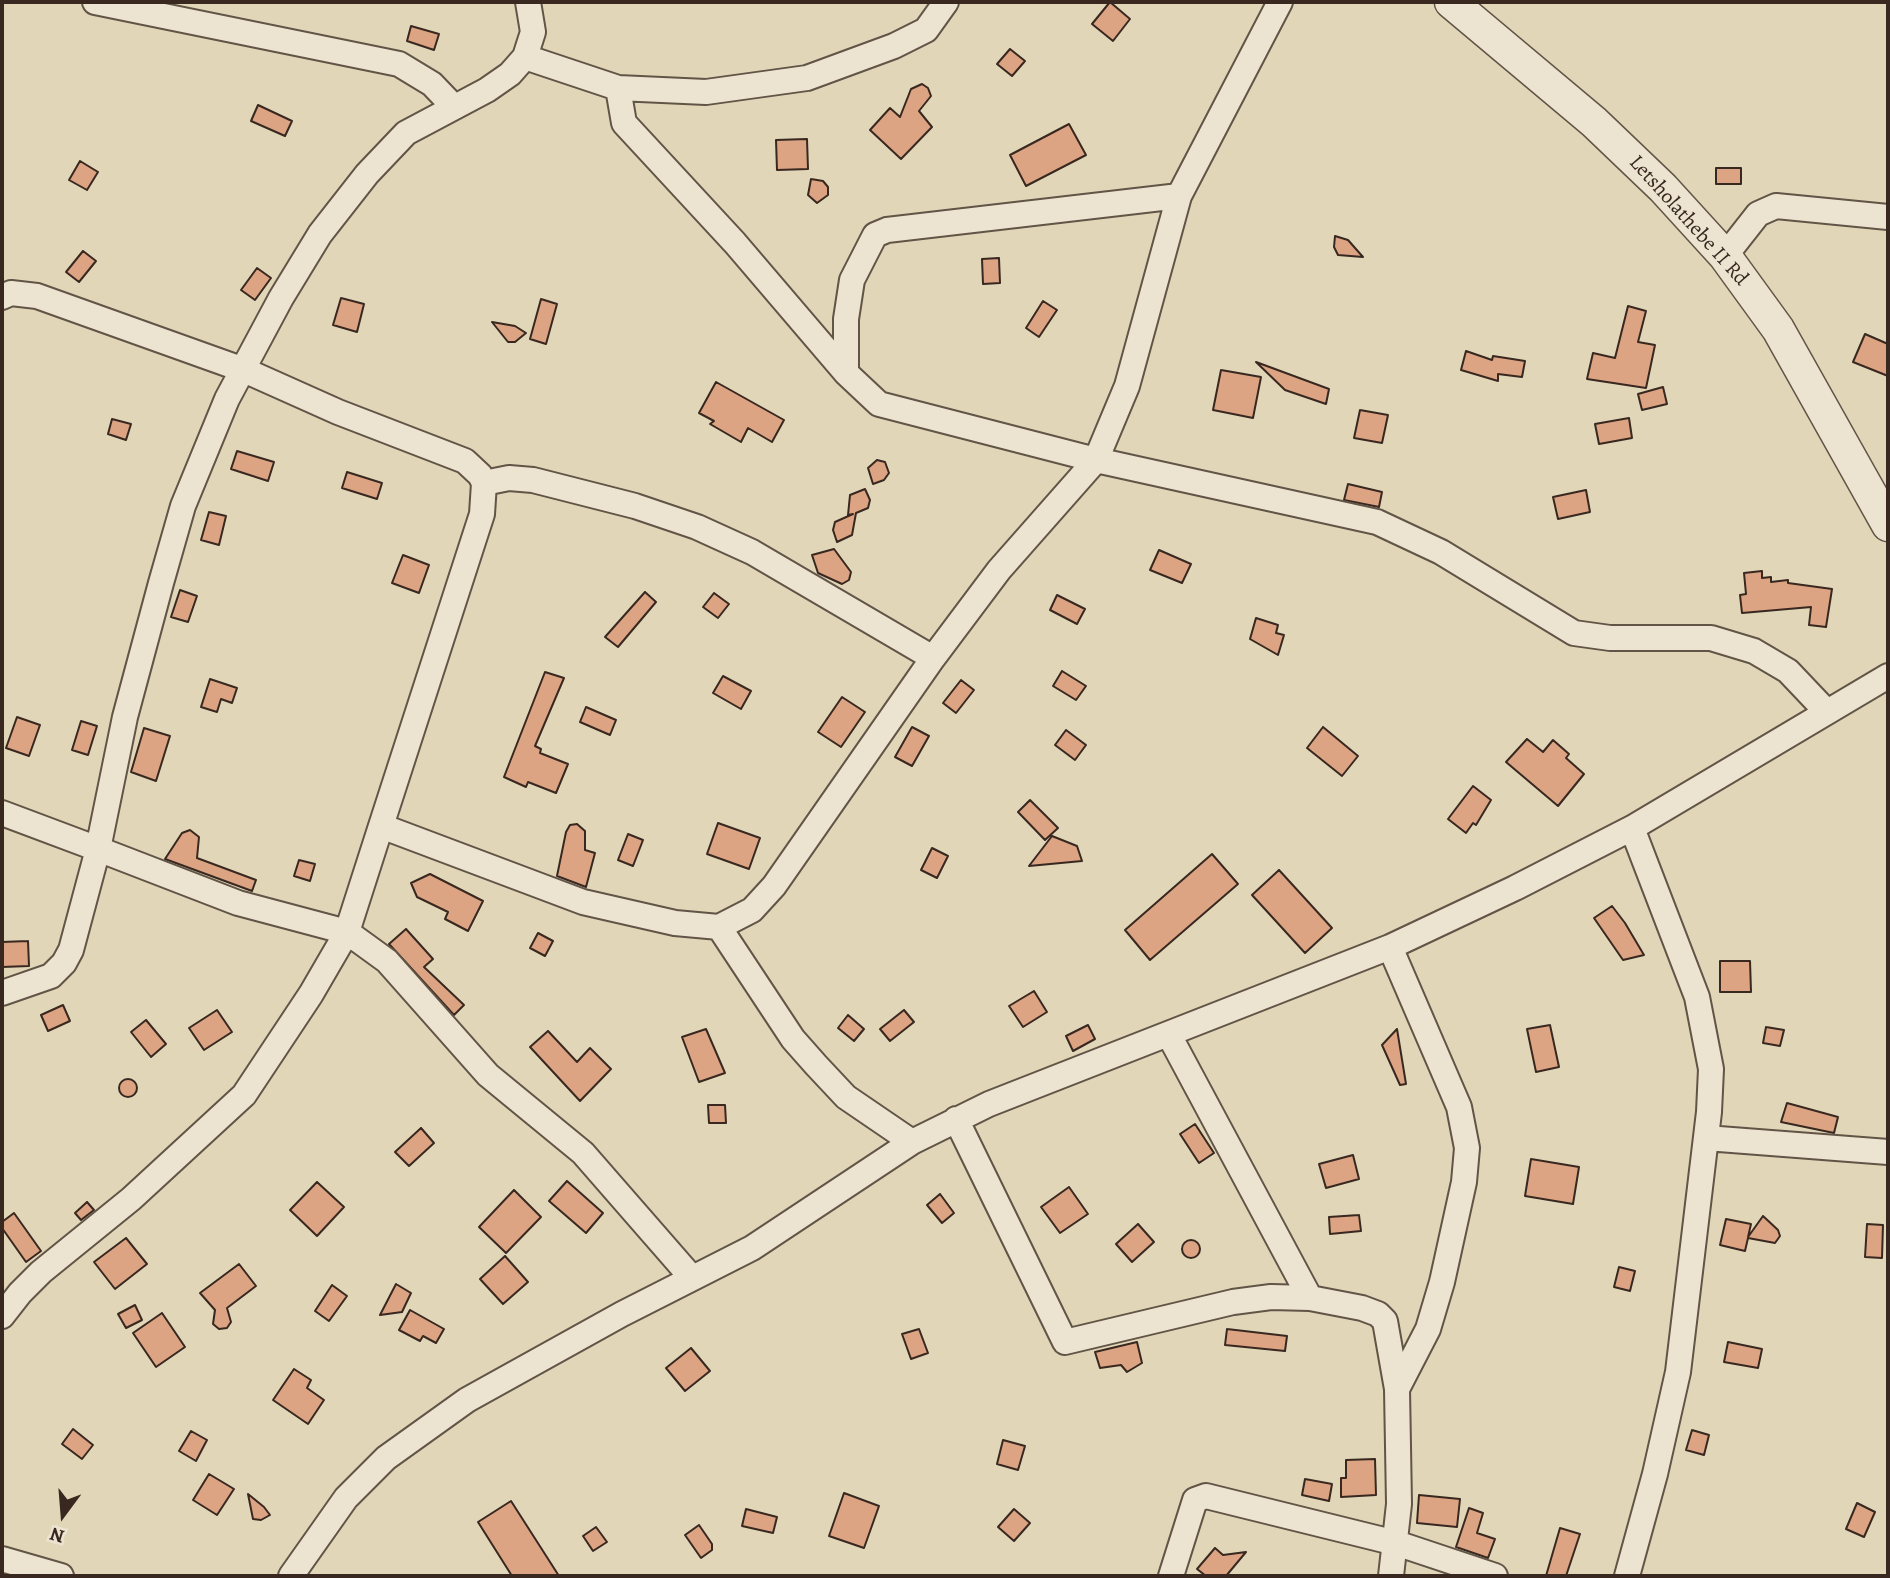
<!DOCTYPE html>
<style>
body{margin:0}
#map{position:relative;width:1890px;height:1578px;overflow:hidden;background:#e2d6b8;font-family:Alegreya,serif}
canvas{display:block}
.frame{position:absolute;inset:0;border:4px solid #382820;pointer-events:none}
.north{position:absolute;left:28px;top:1480px;width:70px;height:70px;-webkit-text-stroke:5px #ece4d1;paint-order:stroke;rotate:196deg;font-size:19px;font-weight:700;line-height:28px;text-align:center;color:#382820}
.north::after{content:'';display:block;margin:auto;width:24px;height:32px;background:#382820;clip-path:polygon(50% 0,100% 100%,50% 72%,0 100%)}
</style>
<div id="map">
<canvas width="1890" height="1578"></canvas>
<div class="frame"></div>
<div class="north">N</div>
</div>
<script>
const context = document.querySelector('canvas').getContext('2d');
context.lineJoin = 'round';
function fill(path, color) { context.fillStyle = color; context.fill(path, 'evenodd'); }
const poly = rows => new Path2D(rows.map(r => 'M' + r).join(''));
function strokePath(path, color, width, dash) { context.strokeStyle = color; context.lineWidth = width; context.lineCap = dash ? 'butt' : 'round'; context.setLineDash(dash || []); context.stroke(path); }
function write(font, color, halo, rows, align = 'center') {
  context.font = font + ' Alegreya,serif'; context.lineWidth = 7; context.setLineDash([]); context.textBaseline = 'middle'; context.strokeStyle = halo; context.fillStyle = color; for (const [text, x, y, turn = 0] of rows) {
    context.save(); context.translate(x, y); context.rotate((+turn || 0) * Math.PI / 180); context.textAlign = isNaN(turn) ? turn : align; if (halo) context.strokeText(text, 0, 0); context.fillText(text, 0, 0); context.restore();
  }
}
const building = poly([
 [1110,2,1130,19,1113,41,1092,24,1110,2],
 [411,26,439,34,434,50,407,41,411,26],
 [1010,49,1025,61,1012,76,997,64,1010,49],
 [922,84,928,88,931,96,919,111,932,127,901,159,870,130,890,108,900,117,911,89,922,84],
 [258,105,292,121,285,136,251,121,258,105],
 [1069,124,1086,155,1026,186,1010,155,1069,124],
 [807,139,808,169,777,170,776,140,807,139],
 [80,161,98,172,87,190,69,180,80,161],
 [1716,168,1741,168,1741,184,1716,184,1716,168],
 [811,179,823,181,828,187,828,195,817,203,808,195,811,179],
 [1335,236,1348,240,1363,257,1338,255,1334,247,1335,236],
 [83,251,96,261,79,282,66,272,83,251],
 [999,258,1000,283,983,284,982,259,999,258],
 [257,268,271,278,255,300,241,290,257,268],
 [341,298,364,304,357,332,333,325,341,298],
 [541,299,557,304,546,344,530,339,541,299],
 [1043,301,1057,310,1039,337,1026,328,1043,301],
 [1628,306,1646,311,1638,342,1655,345,1646,388,1587,379,1593,353,1615,358,1628,306],
 [492,322,515,326,526,333,515,342,508,342,492,322],
 [1865,334,1888,344,1888,376,1853,362,1865,334],
 [1466,351,1492,360,1493,356,1525,361,1522,377,1498,374,1498,381,1461,370,1466,351],
 [1256,362,1329,389,1326,404,1285,390,1256,362],
 [1221,370,1261,377,1253,418,1213,410,1221,370],
 [716,382,784,420,772,442,748,428,741,442,710,424,714,421,699,413,716,382],
 [1663,387,1667,404,1642,410,1638,394,1663,387],
 [1360,410,1388,415,1382,443,1354,438,1360,410],
 [1629,418,1632,438,1599,444,1595,424,1629,418],
 [112,419,131,424,126,440,108,434,112,419],
 [237,451,274,462,268,481,231,469,237,451],
 [877,460,885,462,889,473,884,480,873,484,868,468,877,460],
 [347,472,382,483,377,499,342,488,347,472],
 [1348,484,1382,492,1379,507,1344,500,1348,484],
 [865,489,870,500,868,508,856,513,852,535,837,542,833,530,835,522,853,514,848,515,850,495,865,489],
 [1586,490,1590,512,1558,519,1553,497,1586,490],
 [209,512,226,516,219,545,201,540,209,512],
 [834,549,851,572,849,580,842,584,818,573,812,555,834,549],
 [1159,550,1191,564,1182,583,1150,570,1159,550],
 [403,555,429,565,419,593,392,583,403,555],
 [1762,571,1762,578,1771,577,1771,582,1788,580,1788,583,1832,589,1826,627,1809,625,1811,607,1742,613,1740,595,1746,594,1744,573,1762,571],
 [180,590,197,596,188,622,171,617,180,590],
 [645,592,656,602,618,647,605,637,645,592],
 [714,593,729,604,718,618,703,607,714,593],
 [1057,595,1085,609,1077,624,1050,610,1057,595],
 [1256,618,1278,625,1276,633,1284,635,1278,655,1250,639,1256,618],
 [1062,671,1086,686,1076,700,1053,686,1062,671],
 [545,672,564,678,535,746,541,749,540,753,568,764,556,793,528,782,526,787,504,777,545,672],
 [723,676,751,691,741,709,713,693,723,676],
 [210,679,237,688,232,703,221,699,217,712,201,707,210,679],
 [961,680,974,690,956,713,943,703,961,680],
 [842,697,865,712,841,747,818,732,842,697],
 [586,707,616,720,610,735,580,722,586,707],
 [17,717,40,725,29,756,6,748,17,717],
 [81,721,97,726,88,755,72,750,81,721],
 [912,727,929,736,912,766,895,757,912,727],
 [1323,727,1358,756,1342,776,1307,748,1323,727],
 [144,728,170,736,156,781,131,772,144,728],
 [1066,730,1086,745,1075,760,1055,745,1066,730],
 [1527,739,1543,752,1553,740,1569,754,1566,758,1584,774,1558,806,1506,762,1527,739],
 [1473,786,1491,800,1476,825,1473,823,1466,833,1448,819,1473,786],
 [1030,800,1058,828,1045,840,1018,812,1030,800],
 [718,823,760,838,749,869,707,854,718,823],
 [577,824,585,831,585,850,595,853,586,887,557,876,566,832,570,825,577,824],
 [190,830,199,837,197,858,256,880,252,891,165,859,182,833,190,830],
 [628,834,643,840,633,866,618,860,628,834],
 [1052,836,1077,846,1082,861,1029,866,1052,836],
 [932,848,948,856,937,878,921,870,932,848],
 [1212,854,1238,884,1150,960,1125,930,1212,854],
 [299,860,315,864,310,881,294,876,299,860],
 [1279,870,1332,928,1305,953,1252,895,1279,870],
 [430,874,483,901,468,931,445,919,448,912,417,897,411,883,430,874],
 [1612,906,1625,923,1644,955,1623,960,1594,918,1612,906],
 [406,929,433,959,424,967,464,1005,454,1015,389,944,406,929],
 [538,933,553,941,545,956,530,948,538,933],
 [28,941,29,966,2,967,2,942,28,941],
 [1720,961,1750,961,1751,992,1720,992,1720,961],
 [1034,991,1047,1012,1023,1027,1009,1006,1034,991],
 [63,1005,70,1021,48,1031,41,1015,63,1005],
 [217,1010,232,1032,204,1050,189,1028,217,1010],
 [904,1010,914,1022,890,1041,880,1029,904,1010],
 [848,1015,864,1029,854,1041,838,1028,848,1015],
 [146,1020,166,1044,151,1057,131,1032,146,1020],
 [1088,1025,1095,1039,1073,1051,1066,1036,1088,1025],
 [1550,1025,1559,1067,1536,1072,1527,1029,1550,1025],
 [1766,1027,1784,1030,1780,1046,1763,1043,1766,1027],
 [706,1029,725,1073,699,1082,682,1037,706,1029],
 [1397,1029,1406,1084,1400,1085,1382,1045,1397,1029],
 [548,1031,577,1062,590,1048,611,1069,580,1101,530,1047,548,1031],
 '119 1088a9 9 0 1 1 18 0a9 9 0 1 1-18 0Z',
 [1787,1103,1838,1117,1834,1133,1781,1122,1787,1103],
 [708,1105,725,1105,726,1123,709,1123,708,1105],
 [1195,1124,1214,1153,1199,1163,1180,1134,1195,1124],
 [421,1128,434,1143,409,1166,395,1152,421,1128],
 [1353,1155,1359,1179,1326,1188,1319,1164,1353,1155],
 [1531,1159,1579,1167,1573,1204,1525,1196,1531,1159],
 [567,1181,603,1213,586,1233,549,1201,567,1181],
 [317,1182,344,1207,317,1236,290,1210,317,1182],
 [1069,1187,1088,1214,1060,1233,1041,1207,1069,1187],
 [514,1190,541,1217,506,1253,479,1227,514,1190],
 [940,1194,954,1213,942,1223,927,1205,940,1194],
 [87,1202,94,1210,81,1220,75,1213,87,1202],
 [14,1213,41,1251,26,1262,2,1228,2,1222,14,1213],
 [1359,1215,1361,1231,1330,1234,1329,1217,1359,1215],
 [1763,1216,1778,1230,1780,1236,1775,1243,1748,1238,1745,1251,1720,1245,1726,1219,1751,1224,1748,1237,1763,1216],
 [1138,1224,1154,1242,1132,1262,1116,1244,1138,1224],
 [1867,1224,1883,1225,1882,1258,1865,1257,1867,1224],
 [126,1238,147,1264,115,1289,94,1262,126,1238],
 '1182 1249a9 9 0 1 1 18 0a9 9 0 1 1-18 0Z',
 [505,1256,528,1282,503,1304,480,1279,505,1256],
 [239,1264,256,1286,227,1308,231,1322,227,1328,219,1329,213,1324,215,1310,200,1293,239,1264],
 [1619,1267,1635,1271,1630,1291,1614,1287,1619,1267],
 [396,1284,411,1293,402,1312,380,1315,396,1284],
 [332,1285,347,1296,329,1321,315,1311,332,1285],
 [135,1305,142,1320,126,1328,118,1314,135,1305],
 [410,1310,444,1329,436,1343,423,1336,420,1341,399,1330,410,1310],
 [162,1313,185,1347,156,1367,133,1333,162,1313],
 [919,1329,928,1353,911,1359,902,1334,919,1329],
 [1227,1329,1287,1336,1285,1351,1225,1345,1227,1329],
 [1137,1342,1142,1363,1127,1372,1121,1365,1100,1368,1095,1352,1137,1342],
 [1728,1342,1762,1349,1758,1368,1724,1362,1728,1342],
 [691,1348,710,1371,685,1391,666,1368,691,1348],
 [294,1369,311,1380,307,1388,324,1400,308,1424,273,1400,294,1369],
 [73,1429,93,1445,82,1459,62,1444,73,1429],
 [1692,1430,1709,1435,1704,1455,1686,1450,1692,1430],
 [191,1431,207,1440,196,1461,179,1451,191,1431],
 [1003,1440,1025,1446,1018,1470,997,1464,1003,1440],
 [1375,1459,1376,1495,1341,1497,1341,1478,1346,1478,1346,1460,1375,1459],
 [209,1474,234,1489,217,1515,193,1500,209,1474],
 [1305,1479,1332,1484,1329,1501,1302,1495,1305,1479],
 [844,1493,879,1506,864,1548,829,1536,844,1493],
 [248,1494,264,1507,270,1515,261,1520,253,1519,248,1494],
 [1419,1495,1460,1499,1457,1527,1417,1523,1419,1495],
 [511,1501,559,1576,512,1576,478,1522,511,1501],
 [1857,1503,1875,1512,1864,1537,1846,1529,1857,1503],
 [1469,1508,1483,1513,1477,1533,1495,1539,1488,1558,1456,1547,1469,1508],
 [746,1509,777,1517,773,1533,742,1526,746,1509],
 [1014,1509,1030,1523,1014,1541,998,1527,1014,1509],
 [699,1525,712,1544,712,1550,701,1558,685,1535,699,1525],
 [596,1527,607,1542,593,1551,583,1536,596,1527],
 [1560,1528,1580,1534,1566,1576,1546,1576,1560,1528],
 [1215,1548,1223,1555,1246,1552,1226,1576,1206,1576,1197,1569,1215,1548]
]);
const minor = poly([
 [95,2,399,64,432,84,454,107],
 [525,57,618,88,706,92,807,78,894,46,926,30,946,2],
 [618,88,624,123,735,243,846,373,879,404,1096,460,1377,522,1441,552,1574,633,1610,638,1711,638,1754,651,1788,671,1825,710],
 [1725,256,1758,214,1776,206,1888,217],
 [2,297,11,293,37,296,244,370,338,412,465,461,480,475,484,483,482,514,381,826,583,902,675,923,719,927,752,910,774,886,933,658,999,570,1096,460,1127,386,1179,196,1280,2],
 [846,373,846,319,852,280,875,235,887,230,1179,196],
 [484,483,509,478,533,480,635,506,697,527,752,552,933,658],
 [2,813,98,849,71,950,64,963,51,976,2,993],
 [381,826,347,932,238,903,98,849,125,717,161,583,183,506,227,399,281,298,320,234,367,174,406,133,487,90,510,74,525,57,533,32,528,2],
 [719,927,793,1039,816,1065,846,1097,912,1142],
 [1390,947,1459,1107,1467,1148,1464,1182,1442,1282,1428,1329,1397,1389],
 [1169,1035,1310,1298],
 [956,1119,1065,1342,1233,1302,1271,1297,1310,1298,1362,1308,1378,1314,1385,1321,1397,1389,1399,1504,1391,1576],
 [1706,1138,1888,1152],
 [2,1316,20,1293,41,1272,131,1199,244,1095,311,994,347,932,387,961,488,1075,583,1153,692,1278],
 [2,1559,61,1576],
 [291,1576,346,1498,386,1458,467,1400,622,1314,752,1248,912,1142,989,1104,1390,947,1515,888,1632,828,1888,676],
 [1171,1576,1195,1500,1206,1496,1396,1543,1495,1576],
 [1627,1576,1655,1474,1678,1372,1709,1112,1711,1069,1697,997,1632,828]
]);
const tertiary = poly([
 [1451,2,1594,122,1663,188,1725,256,1778,329,1888,525]
]);
const streetNames = [
 ["Letsholathebe II Rd",1688,221,48]
];
fill(building, '#dca483');
strokePath(building, '#382820', 2);
strokePath(minor, '#625446', 28);
strokePath(tertiary, '#625446', 35);
strokePath(minor, '#ece4d1', 24);
strokePath(tertiary, '#ece4d1', 32);
write('21px', '#382820', '#ece4d1', streetNames);
</script>
